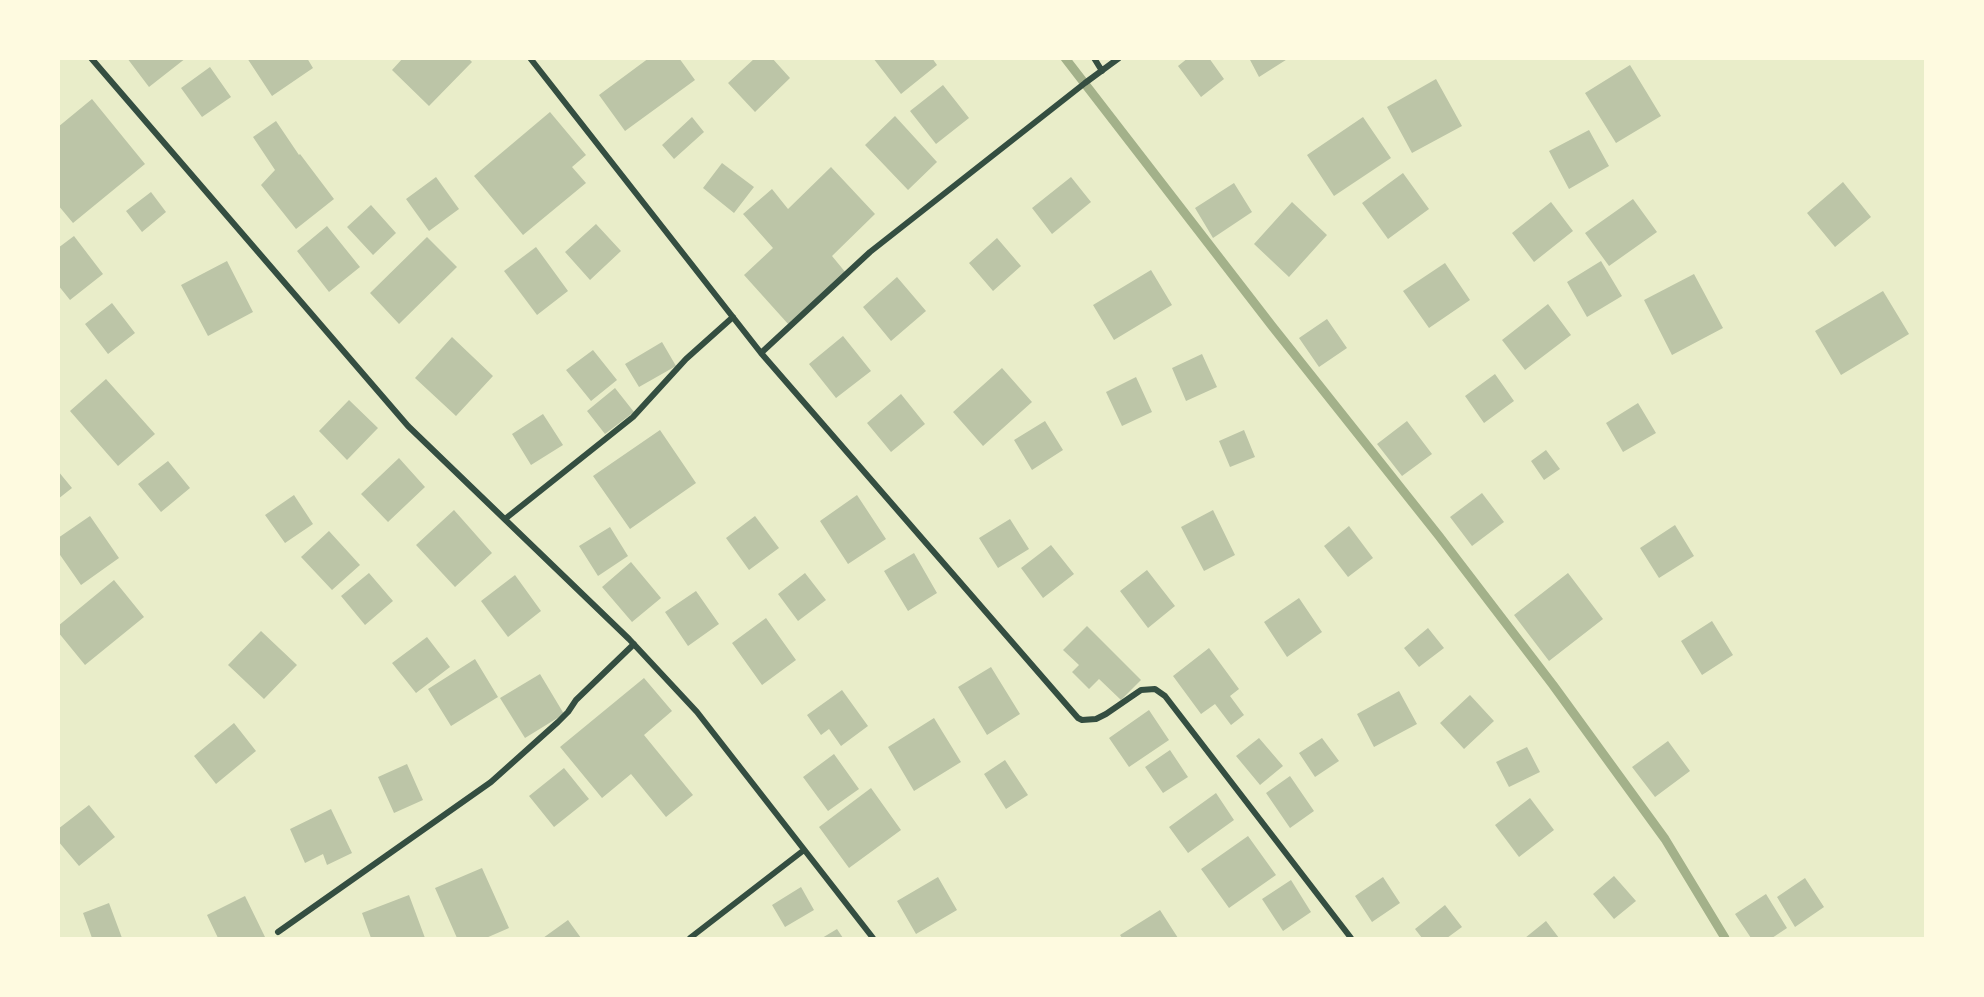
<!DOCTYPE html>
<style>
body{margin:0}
#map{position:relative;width:1984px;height:997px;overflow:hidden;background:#e9edc9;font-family:"Libre Baskerville",serif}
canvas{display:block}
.frame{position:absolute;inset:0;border:60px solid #fefae0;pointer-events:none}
</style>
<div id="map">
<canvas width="1984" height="997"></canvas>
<div class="frame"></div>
</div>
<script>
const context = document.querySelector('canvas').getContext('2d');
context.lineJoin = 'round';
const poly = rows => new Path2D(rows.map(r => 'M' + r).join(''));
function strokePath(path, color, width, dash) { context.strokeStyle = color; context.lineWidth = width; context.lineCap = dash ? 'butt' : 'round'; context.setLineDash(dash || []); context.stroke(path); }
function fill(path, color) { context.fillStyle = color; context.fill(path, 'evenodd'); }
const stream = poly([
 [1065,58,1272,326,1439,536,1553,685,1665,839,1725,938]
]);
const building = poly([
 [127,58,186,58,149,87],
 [247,58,307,58,313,68,272,96],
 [403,58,468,58,472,62,429,106,392,70],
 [649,58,679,58,695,80,625,131,599,95],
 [755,58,772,58,790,78,755,112,728,83],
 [873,58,932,58,937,65,901,94],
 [1188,58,1209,58,1224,79,1201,97,1178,66],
 [1249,58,1289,58,1259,77],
 [1630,65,1661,116,1616,143,1585,93],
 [210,67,231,97,202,117,181,88],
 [1436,79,1462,126,1412,153,1387,107],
 [943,85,969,118,936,144,910,111],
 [92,99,145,164,73,223,58,205,58,127],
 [550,112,586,155,572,167,586,183,523,235,474,176],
 [895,116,937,162,908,190,865,145],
 [692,117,704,132,674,159,662,145],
 [1363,117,1391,158,1334,196,1307,155],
 [276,121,299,155,300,154,334,199,296,229,261,185,275,170,253,137],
 [1589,130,1609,166,1569,189,1549,151],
 [722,163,754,187,734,213,703,188],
 [831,167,875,214,832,256,846,273,789,325,744,275,773,248,743,214,772,189,788,209],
 [1403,173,1429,209,1388,239,1362,203],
 [436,177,459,209,429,231,406,199],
 [1071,177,1091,202,1052,234,1032,208],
 [1843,182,1871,217,1835,247,1807,213],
 [1234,183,1252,212,1213,238,1195,208],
 [151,192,166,212,142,232,126,211],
 [1633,199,1657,232,1609,266,1585,233],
 [1292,202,1327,235,1289,277,1254,244],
 [1551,202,1573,231,1534,262,1512,233],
 [371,205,396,233,373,255,347,227],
 [596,224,621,251,590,280,565,252],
 [327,226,360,267,329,292,297,251],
 [74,236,103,274,70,300,58,285,58,248],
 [427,237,457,267,399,324,370,293],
 [997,238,1021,266,993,291,969,263],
 [536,247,568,291,537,315,504,271],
 [227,261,253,312,208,336,181,285],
 [1601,261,1622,296,1587,317,1567,282],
 [1445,263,1470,300,1429,328,1403,291],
 [1151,270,1172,305,1114,340,1093,305],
 [1694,274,1723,328,1672,355,1644,300],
 [897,277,926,311,891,341,863,307],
 [1883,291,1909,334,1841,375,1815,331],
 [112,303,135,333,108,354,85,324],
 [1548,304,1571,335,1525,370,1502,340],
 [1327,319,1347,348,1319,367,1299,338],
 [843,336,871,371,836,398,809,364],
 [452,337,493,376,456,416,415,378],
 [662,342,676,366,639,387,625,364],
 [593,350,617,380,591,401,566,370],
 [1202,354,1217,387,1186,401,1172,368],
 [1002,368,1032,402,983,446,953,412],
 [1495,374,1514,401,1484,423,1465,396],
 [1136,377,1152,412,1122,426,1106,392],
 [106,379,155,434,118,466,70,411],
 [615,388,634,412,605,434,587,411],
 [901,394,925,424,891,452,867,423],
 [349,400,378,428,347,460,319,431],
 [1638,403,1656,433,1623,452,1606,423],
 [543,414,563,445,531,465,512,434],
 [1045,421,1063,450,1032,470,1014,440],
 [1407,421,1432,454,1402,476,1377,444],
 [660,430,696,483,630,529,593,476],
 [1244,430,1255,457,1230,467,1219,441],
 [1546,450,1560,469,1544,480,1531,461],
 [399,458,425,487,388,522,361,494],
 [168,461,190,488,161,512,138,484],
 [58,471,72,488,58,499],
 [1482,493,1504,522,1472,546,1450,517],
 [294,495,313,524,285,543,265,515],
 [857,495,886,539,848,564,820,521],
 [454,510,492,553,455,587,416,545],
 [1213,510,1235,555,1204,571,1181,527],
 [90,516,119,558,81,585,58,552,58,538],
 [755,516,779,548,749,570,726,538],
 [1010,519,1029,549,998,568,979,538],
 [1675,525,1694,556,1659,578,1640,548],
 [1349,526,1373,558,1348,577,1324,546],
 [610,527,628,556,598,576,579,546],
 [329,531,360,565,332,590,301,557],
 [1051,545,1074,574,1043,598,1021,568],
 [914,553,937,593,908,611,884,571],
 [631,562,661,598,632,622,602,587],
 [1147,570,1175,606,1148,628,1120,591],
 [369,573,393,601,365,625,341,596],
 [805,573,826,600,798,621,778,594],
 [1568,573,1603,619,1549,661,1514,615],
 [515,575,541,611,508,637,481,601],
 [114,580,144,617,85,665,58,632,58,626],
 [696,591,719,624,688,646,665,612],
 [1299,598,1322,632,1287,657,1264,622],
 [766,618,796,660,762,685,732,643],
 [1712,621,1733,655,1702,675,1681,641],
 [1087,626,1141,680,1121,700,1099,679,1089,689,1072,672,1079,665,1063,650],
 [1428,628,1444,648,1419,667,1404,648],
 [261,631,297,665,264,699,228,665],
 [427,637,450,667,416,693,392,663],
 [1209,648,1239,689,1230,696,1244,715,1231,725,1215,704,1201,714,1173,676],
 [475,659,498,697,451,726,428,689],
 [991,667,1020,714,987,735,958,687],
 [540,674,564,714,525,738,500,698],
 [644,678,672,711,644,735,693,795,666,817,631,774,602,798,560,747],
 [842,690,868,726,841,746,829,729,821,735,807,715],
 [1399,691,1417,724,1374,747,1357,714],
 [1470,695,1494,721,1464,749,1440,723],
 [1149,710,1169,740,1129,767,1109,738],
 [934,718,961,762,914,791,888,747],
 [234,723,256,751,216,784,194,756],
 [1259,738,1283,766,1260,785,1236,756],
 [1322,738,1339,761,1315,777,1299,753],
 [1668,741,1690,771,1655,797,1632,767],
 [1527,747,1540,772,1509,787,1496,762],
 [1170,750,1188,777,1163,793,1145,767],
 [834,754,859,789,828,811,803,777],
 [1005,760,1028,795,1006,809,984,774],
 [407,764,423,800,394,813,378,777],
 [564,768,589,799,554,827,529,796],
 [1290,776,1314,811,1290,828,1266,793],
 [871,788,901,830,849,868,819,827],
 [1216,793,1234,820,1188,853,1169,827],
 [1530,798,1554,830,1519,857,1495,825],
 [89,805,115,837,79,866,58,841,58,829],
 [331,809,352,853,327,865,323,854,305,863,290,829],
 [1248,836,1276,875,1229,908,1201,869],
 [482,868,509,928,486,938,457,938,435,888],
 [1614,876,1636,901,1614,919,1593,894],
 [938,877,957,910,916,934,897,901],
 [1383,877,1400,903,1372,922,1355,896],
 [1805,878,1824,907,1795,927,1777,897],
 [1291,880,1311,912,1283,931,1262,899],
 [801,887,814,910,785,927,772,905],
 [1766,894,1787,928,1772,938,1751,938,1735,914],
 [409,895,425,938,371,938,362,913],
 [245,896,265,937,218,938,207,915],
 [109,903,122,938,92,938,83,913],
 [1445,905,1462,927,1447,938,1422,938,1415,929],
 [1160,910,1178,938,1122,938,1120,935],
 [568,920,581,938,543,938],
 [1546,921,1559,938,1525,938],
 [837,929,843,938,822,938]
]);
const minor = poly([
 [91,58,408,426,629,639,697,712,873,938],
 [530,58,761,353,1078,718,1082,720,1096,719,1106,714,1141,690,1155,689,1165,696,1351,938],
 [1094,58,1102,71],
 [761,353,870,252,1085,83,1119,58],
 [505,519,633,417,686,359,733,317],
 [278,932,491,782,558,722,568,712,576,700,634,644],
 [690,938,804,850]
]);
strokePath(stream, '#a3b18a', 9);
fill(building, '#bcc5a7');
strokePath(minor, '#344e41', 6);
</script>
